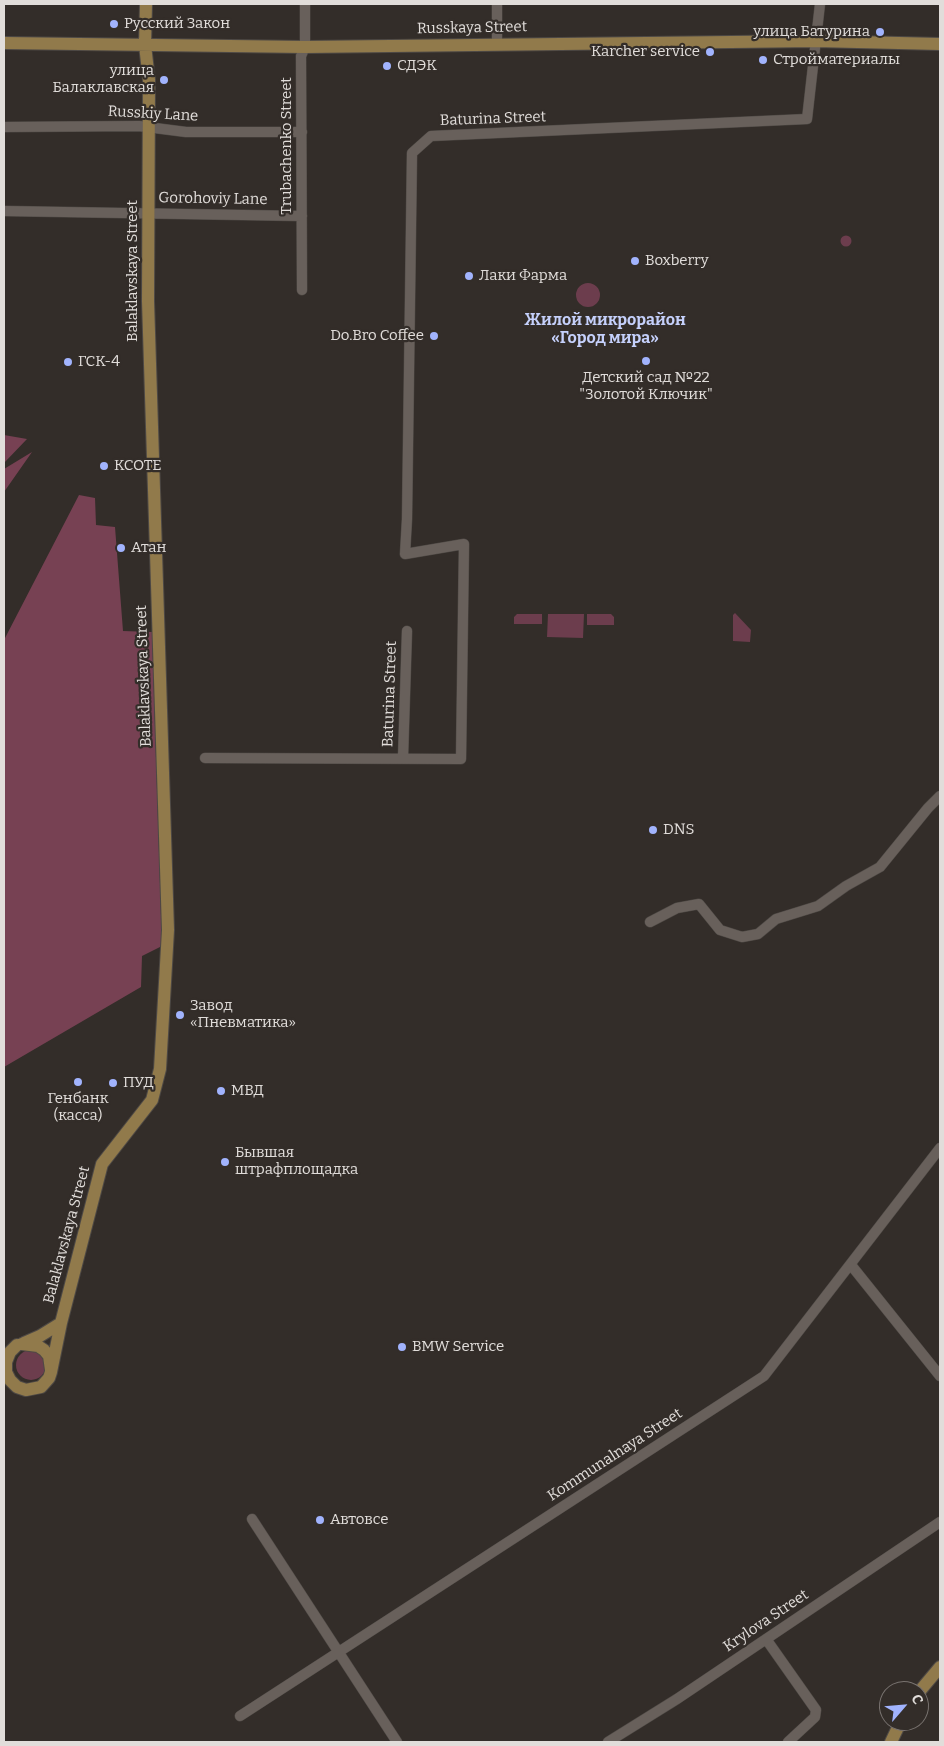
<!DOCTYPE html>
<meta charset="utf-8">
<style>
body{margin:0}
#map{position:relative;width:944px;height:1746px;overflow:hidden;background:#332d29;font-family:Bitter,serif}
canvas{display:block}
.frame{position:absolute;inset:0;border:5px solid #e1ddda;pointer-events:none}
.north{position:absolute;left:879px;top:1681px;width:50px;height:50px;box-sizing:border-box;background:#332d29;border:1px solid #797370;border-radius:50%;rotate:63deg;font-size:14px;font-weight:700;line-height:20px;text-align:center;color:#e1ddda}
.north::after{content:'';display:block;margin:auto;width:18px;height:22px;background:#a1b3fd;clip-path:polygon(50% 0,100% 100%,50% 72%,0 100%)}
</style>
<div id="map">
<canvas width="944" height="1746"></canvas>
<div class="frame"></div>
<div class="north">С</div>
</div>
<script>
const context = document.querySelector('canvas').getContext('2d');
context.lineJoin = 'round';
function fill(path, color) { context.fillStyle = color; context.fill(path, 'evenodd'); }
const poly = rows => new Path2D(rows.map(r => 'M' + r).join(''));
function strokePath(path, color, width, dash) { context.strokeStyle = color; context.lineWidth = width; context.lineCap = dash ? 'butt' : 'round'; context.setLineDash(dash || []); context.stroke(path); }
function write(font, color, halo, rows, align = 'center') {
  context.font = font + ' Bitter,serif'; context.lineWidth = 4.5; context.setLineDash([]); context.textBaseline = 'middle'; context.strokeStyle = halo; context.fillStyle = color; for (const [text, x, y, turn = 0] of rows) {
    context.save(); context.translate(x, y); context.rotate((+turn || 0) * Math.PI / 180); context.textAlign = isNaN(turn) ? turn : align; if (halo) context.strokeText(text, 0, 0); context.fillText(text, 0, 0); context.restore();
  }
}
const green = poly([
 '840.5 241a5.5 5.5 0 1 1 11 0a5.5 5.5 0 1 1-11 0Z',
 '576 295a12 12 0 1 1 24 0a12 12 0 1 1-24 0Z',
 [735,613,751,630,750,642,733,641,733,615],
 [517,614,542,614,542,624,514,624,514,617],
 [548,614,584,614,583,638,547,637],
 [587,614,611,614,614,617,614,625,587,625],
 '16 1365a15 15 0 1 1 30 0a15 15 0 1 1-30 0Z'
]);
const forest = poly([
 [4,435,27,439,4,463],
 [32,452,4,492,4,469],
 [79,495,95,498,96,525,115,527,123,631,152,632,162,946,142,956,141,987,4,1067,4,640]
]);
const minor = poly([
 [497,4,497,43],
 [4,127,139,126,186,132,302,132],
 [4,211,302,216],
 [302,290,301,56,305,47,305,4],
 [205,758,461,759,464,544,405,554,407,519,412,153,431,136,807,119,820,4],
 [403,758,407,631],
 [650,922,677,908,699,904,720,930,742,937,758,934,776,919,818,906,846,886,880,867,928,808,940,796],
 [851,1265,940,1376],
 [252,1519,397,1742],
 [766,1639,816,1710,815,1717,788,1742],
 [240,1716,764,1376,940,1148],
 [608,1742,677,1699,940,1522]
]);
const major = poly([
 [4,43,305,47,816,41,940,44],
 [24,1343,40,1336,61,1323],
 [22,1344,38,1346,44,1350,49,1356,51,1370],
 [17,1345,10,1352,6,1362,6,1372,10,1380,17,1387,26,1390,41,1387,49,1378,51,1372,61,1323,102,1164,152,1100,160,1069,168,930,148,301,149,80,145,45,146,4],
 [919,1692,940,1667],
 [891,1742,901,1721]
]);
const markers = [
 [114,24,5,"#a1b3fd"],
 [880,32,5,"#a1b3fd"],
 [710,52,5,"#a1b3fd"],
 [763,60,5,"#a1b3fd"],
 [387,66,5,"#a1b3fd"],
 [164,80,5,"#a1b3fd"],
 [635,261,5,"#a1b3fd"],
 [469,276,5,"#a1b3fd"],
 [434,336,5,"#a1b3fd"],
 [646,361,5,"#a1b3fd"],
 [68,362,5,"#a1b3fd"],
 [104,466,5,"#a1b3fd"],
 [121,548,5,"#a1b3fd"],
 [653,830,5,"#a1b3fd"],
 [180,1015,5,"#a1b3fd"],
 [78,1082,5,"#a1b3fd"],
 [113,1083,5,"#a1b3fd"],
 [221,1091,5,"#a1b3fd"],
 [225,1162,5,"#a1b3fd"],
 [402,1347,5,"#a1b3fd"],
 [320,1520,5,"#a1b3fd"]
];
const poiNames = [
 ["Русский Закон",124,24],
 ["улица Батурина",870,32,"right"],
 ["Karcher service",700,52,"right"],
 ["Стройматериалы",773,60],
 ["СДЭК",397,66],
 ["улица",154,71,"right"],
 ["Балаклавская",154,88,"right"],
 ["Boxberry",645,261],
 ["Лаки Фарма",479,276],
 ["Do.Bro Coffee",424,336,"right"],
 ["ГСК-4",78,362],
 ["Детский сад №22",646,378,"center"],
 ["\"Золотой Ключик\"",646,395,"center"],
 ["KCOTE",114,466],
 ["Атан",131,548],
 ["DNS",663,830],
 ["Завод",190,1006],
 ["«Пневматика»",190,1023],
 ["ПУД",123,1083],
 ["МВД",231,1091],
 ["Генбанк",78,1099,"center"],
 ["(касса)",78,1116,"center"],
 ["Бывшая",235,1153],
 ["штрафплощадка",235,1170],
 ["BMW Service",412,1347],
 ["Автовсе",330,1520]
];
const streetNames = [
 ["Russkaya Street",472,28,-1],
 ["Russkiy Lane",153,114,3],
 ["Baturina Street",493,119,-2],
 ["Trubachenko Street",287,146,-90],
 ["Gorohoviy Lane",213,199,1],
 ["Balaklavskaya Street",133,271,-90],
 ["Balaklavskaya Street",144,676,-92],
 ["Baturina Street",390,694,-88],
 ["Balaklavskaya Street",67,1235,-75],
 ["Kommunalnaya Street",615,1455,-33],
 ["Krylova Street",766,1621,-34]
];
const neighbourhoodNames = [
 ["Жилой микрорайон",605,321],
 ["«Город мира»",605,339]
];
fill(green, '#6c3d4d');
fill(forest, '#774153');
strokePath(minor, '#4e4945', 11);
strokePath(major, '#4e4945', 14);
strokePath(minor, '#68605b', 10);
strokePath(major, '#917a4b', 12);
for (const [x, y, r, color] of markers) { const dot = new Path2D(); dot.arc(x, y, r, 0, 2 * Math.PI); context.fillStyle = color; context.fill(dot); strokePath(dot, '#332d29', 2); }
write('15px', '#e1ddda', '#332d29', poiNames, 'left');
write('15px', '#e1ddda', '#332d29', streetNames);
write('bold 16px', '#c5d0fb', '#332d29', neighbourhoodNames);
</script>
